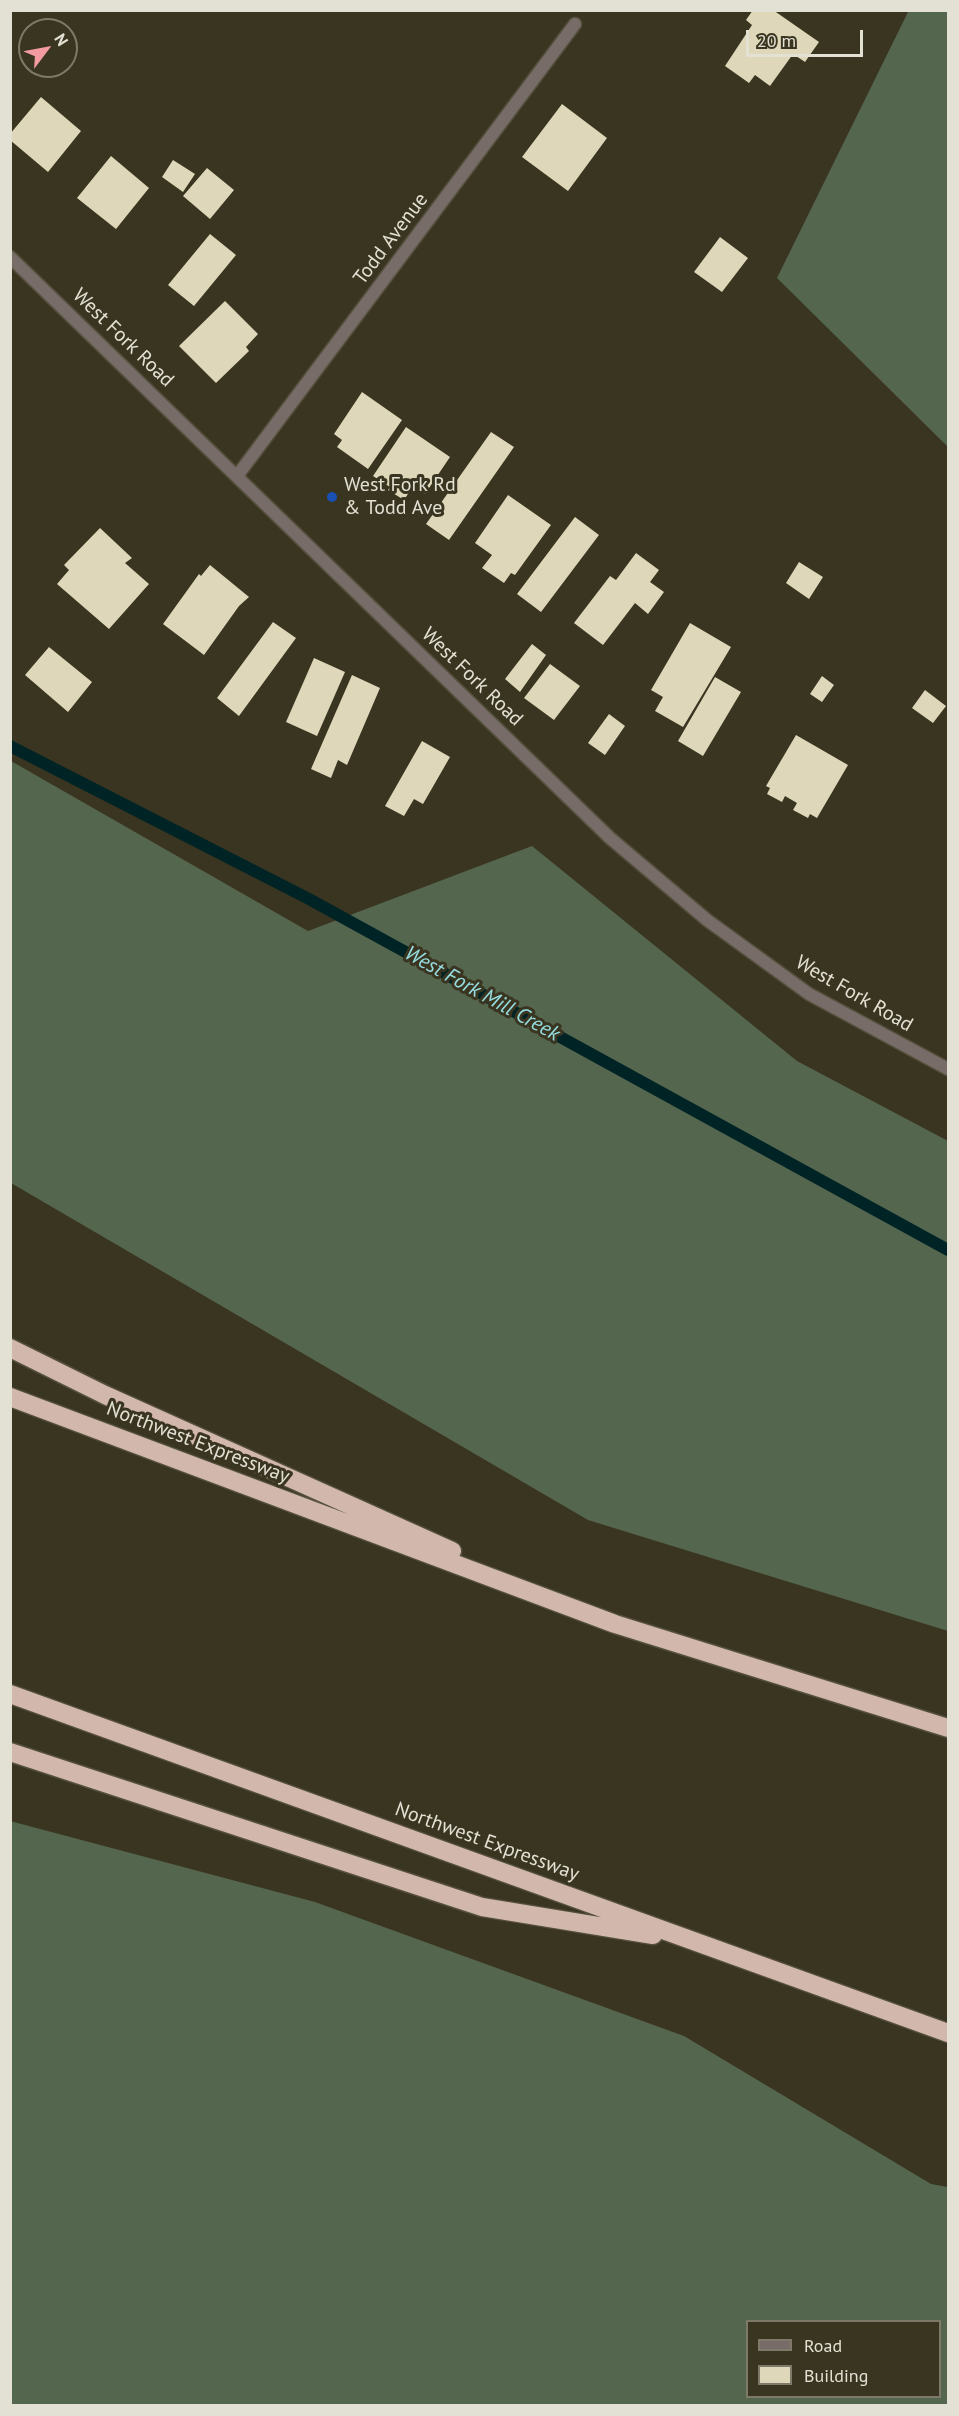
<!DOCTYPE html>
<style>
body{margin:0}
#map{position:relative;width:959px;height:2416px;overflow:hidden;background:#3a3520;font-family:"PT Sans",sans-serif}
canvas{display:block}
.frame{position:absolute;inset:0;border:12px solid #e3e0d4;pointer-events:none}
.legend{position:absolute;left:746px;top:2320px;width:195px;height:78px;box-sizing:border-box;background:#3a3520;border:2px solid #7e7968;margin:0;padding:8px 10px;list-style:none;font-size:18px;color:#e3e0d4}
.legend li{display:flex;align-items:center;gap:12px;height:30px}
.legend b{width:30px;border:2px solid #7e7968}
.north{position:absolute;left:18px;top:18px;width:60px;height:60px;box-sizing:border-box;background:#3a3520;border:2px solid #7e7968;border-radius:50%;rotate:58deg;font-size:16px;font-weight:700;line-height:24px;text-align:center;color:#e3e0d4}
.north::after{content:'';display:block;margin:auto;width:21px;height:27px;background:#f49aa1;clip-path:polygon(50% 0,100% 100%,50% 72%,0 100%)}
.scale{position:absolute;left:746px;top:30px;width:117px;height:27px;box-sizing:border-box;border:3px solid #e3e0d4;border-top:0;padding-left:8px;font-size:18px;line-height:21px;white-space:nowrap;color:#e3e0d4;-webkit-text-stroke:4px #3a3520;paint-order:stroke}
</style>
<div id="map">
<canvas width="959" height="2416"></canvas>
<div class="frame"></div>
<ul class="legend">
<li><b style="height:8px;background:#776c68"></b>Road</li>
<li><b style="height:16px;background:#ded7b9"></b>Building</li>
</ul>
<div class="north">N</div>
<div class="scale">20 m</div>
</div>
<script>
const context = document.querySelector('canvas').getContext('2d');
context.lineJoin = 'round';
function fill(path, color) { context.fillStyle = color; context.fill(path, 'evenodd'); }
const poly = rows => new Path2D(rows.map(r => 'M' + r).join(''));
function strokePath(path, color, width, dash) { context.strokeStyle = color; context.lineWidth = width; context.lineCap = dash ? 'butt' : 'round'; context.setLineDash(dash || []); context.stroke(path); }
function write(font, color, halo, rows, align = 'center') {
  context.font = font + ' "PT Sans",sans-serif'; context.lineWidth = 6; context.setLineDash([]); context.textBaseline = 'middle'; context.strokeStyle = halo; context.fillStyle = color; for (const [text, x, y, turn = 0] of rows) {
    context.save(); context.translate(x, y); context.rotate((+turn || 0) * Math.PI / 180); context.textAlign = isNaN(turn) ? turn : align; if (halo) context.strokeText(text, 0, 0); context.fillText(text, 0, 0); context.restore();
  }
}
const forest = poly([
 [909,10,948,11,948,447,777,278],
 [11,761,308,931,532,846,797,1061,948,1141,948,1631,588,1520,11,1183],
 [10,1821,315,1902,684,2036,931,2184,948,2187,948,2405,11,2405],
 [748,2322,940,2322,940,2396,748,2396]
]);
const stream = poly([
 [10,746,309,899,948,1250]
]);
const building = poly([
 [753,10,773,10,819,42,805,62,793,54,770,86,755,75,749,83,725,66,752,25,746,20],
 [41,97,81,131,48,172,10,140,10,134],
 [562,104,607,138,568,191,522,157],
 [111,156,149,188,116,229,77,198],
 [173,160,195,174,183,192,162,177],
 [207,168,234,190,210,219,183,196],
 [210,234,236,255,194,306,168,285],
 [720,237,748,258,722,292,694,272],
 [225,301,258,334,246,347,249,351,216,383,179,346],
 [362,392,402,420,368,469,337,447,342,440,334,434],
 [406,427,450,457,425,494,413,486,404,500,388,490,390,487,373,476],
 [491,432,514,447,449,540,426,524],
 [508,495,551,525,515,575,511,573,504,583,482,568,492,555,475,543],
 [575,517,599,535,541,612,517,594],
 [100,528,132,558,125,563,149,584,109,629,57,584,69,570,64,565],
 [636,553,659,570,650,582,664,592,648,614,635,603,603,645,574,623,610,576,616,580],
 [799,562,823,577,809,599,786,583],
 [210,565,249,597,239,606,204,655,163,624,199,574,201,576],
 [273,622,296,638,239,716,217,698],
 [690,623,731,647,683,727,655,711,663,697,651,690],
 [532,644,546,655,520,692,505,679],
 [49,647,92,682,68,712,25,675],
 [314,658,345,672,317,736,286,722],
 [550,664,580,686,554,720,524,698],
 [352,675,380,688,347,765,338,760,331,778,311,769],
 [822,676,834,685,822,702,810,694],
 [715,677,741,692,703,756,678,741],
 [925,690,946,706,933,723,912,708],
 [609,714,625,726,605,755,588,743],
 [796,735,848,765,817,818,810,814,808,818,793,810,797,803,785,796,782,802,767,794,770,788,766,786],
 [422,741,450,757,423,804,414,799,404,816,385,806]
]);
const service = poly([
 [237,476,575,24]
]);
const tertiary = poly([
 [10,257,610,838,707,920,809,994,948,1069]
]);
const motorway = poly([
 [10,1348,105,1395,452,1551],
 [10,1397,615,1624,948,1728],
 [10,1694,948,2033],
 [10,1752,482,1907,653,1935]
]);
const markers = [
 [332,497,6,"#1a4fb4"]
];
const streetNames = [
 ["Todd Avenue",391,239,-53],
 ["West Fork Road",123,338,44],
 ["West Fork Road",472,677,44],
 ["West Fork Road",854,994,30],
 ["Northwest Expressway",198,1443,21],
 ["Northwest Expressway",487,1842,20]
];
const poiNames = [
 ["West Fork Rd",344,485],
 ["& Todd Ave",344,508]
];
const waterNames = [
 ["West Fork Mill Creek",482,994,29]
];
fill(forest, '#55664e');
strokePath(stream, '#002426', 12);
fill(building, '#ded7b9');
strokePath(service, '#55503d', 15);
strokePath(tertiary, '#55503d', 15);
strokePath(motorway, '#55503d', 21);
strokePath(service, '#776c68', 12);
strokePath(tertiary, '#776c68', 12);
strokePath(motorway, '#d2b7ad', 18);
for (const [x, y, r, color] of markers) { const dot = new Path2D(); dot.arc(x, y, r, 0, 2 * Math.PI); context.fillStyle = color; context.fill(dot); strokePath(dot, '#3a3520', 2); }
write('20px', '#e3e0d4', '#3a3520', streetNames);
write('20px', '#e3e0d4', '#3a3520', poiNames, 'left');
write('italic 21px', '#94dce0', '#3a3520', waterNames);
</script>
